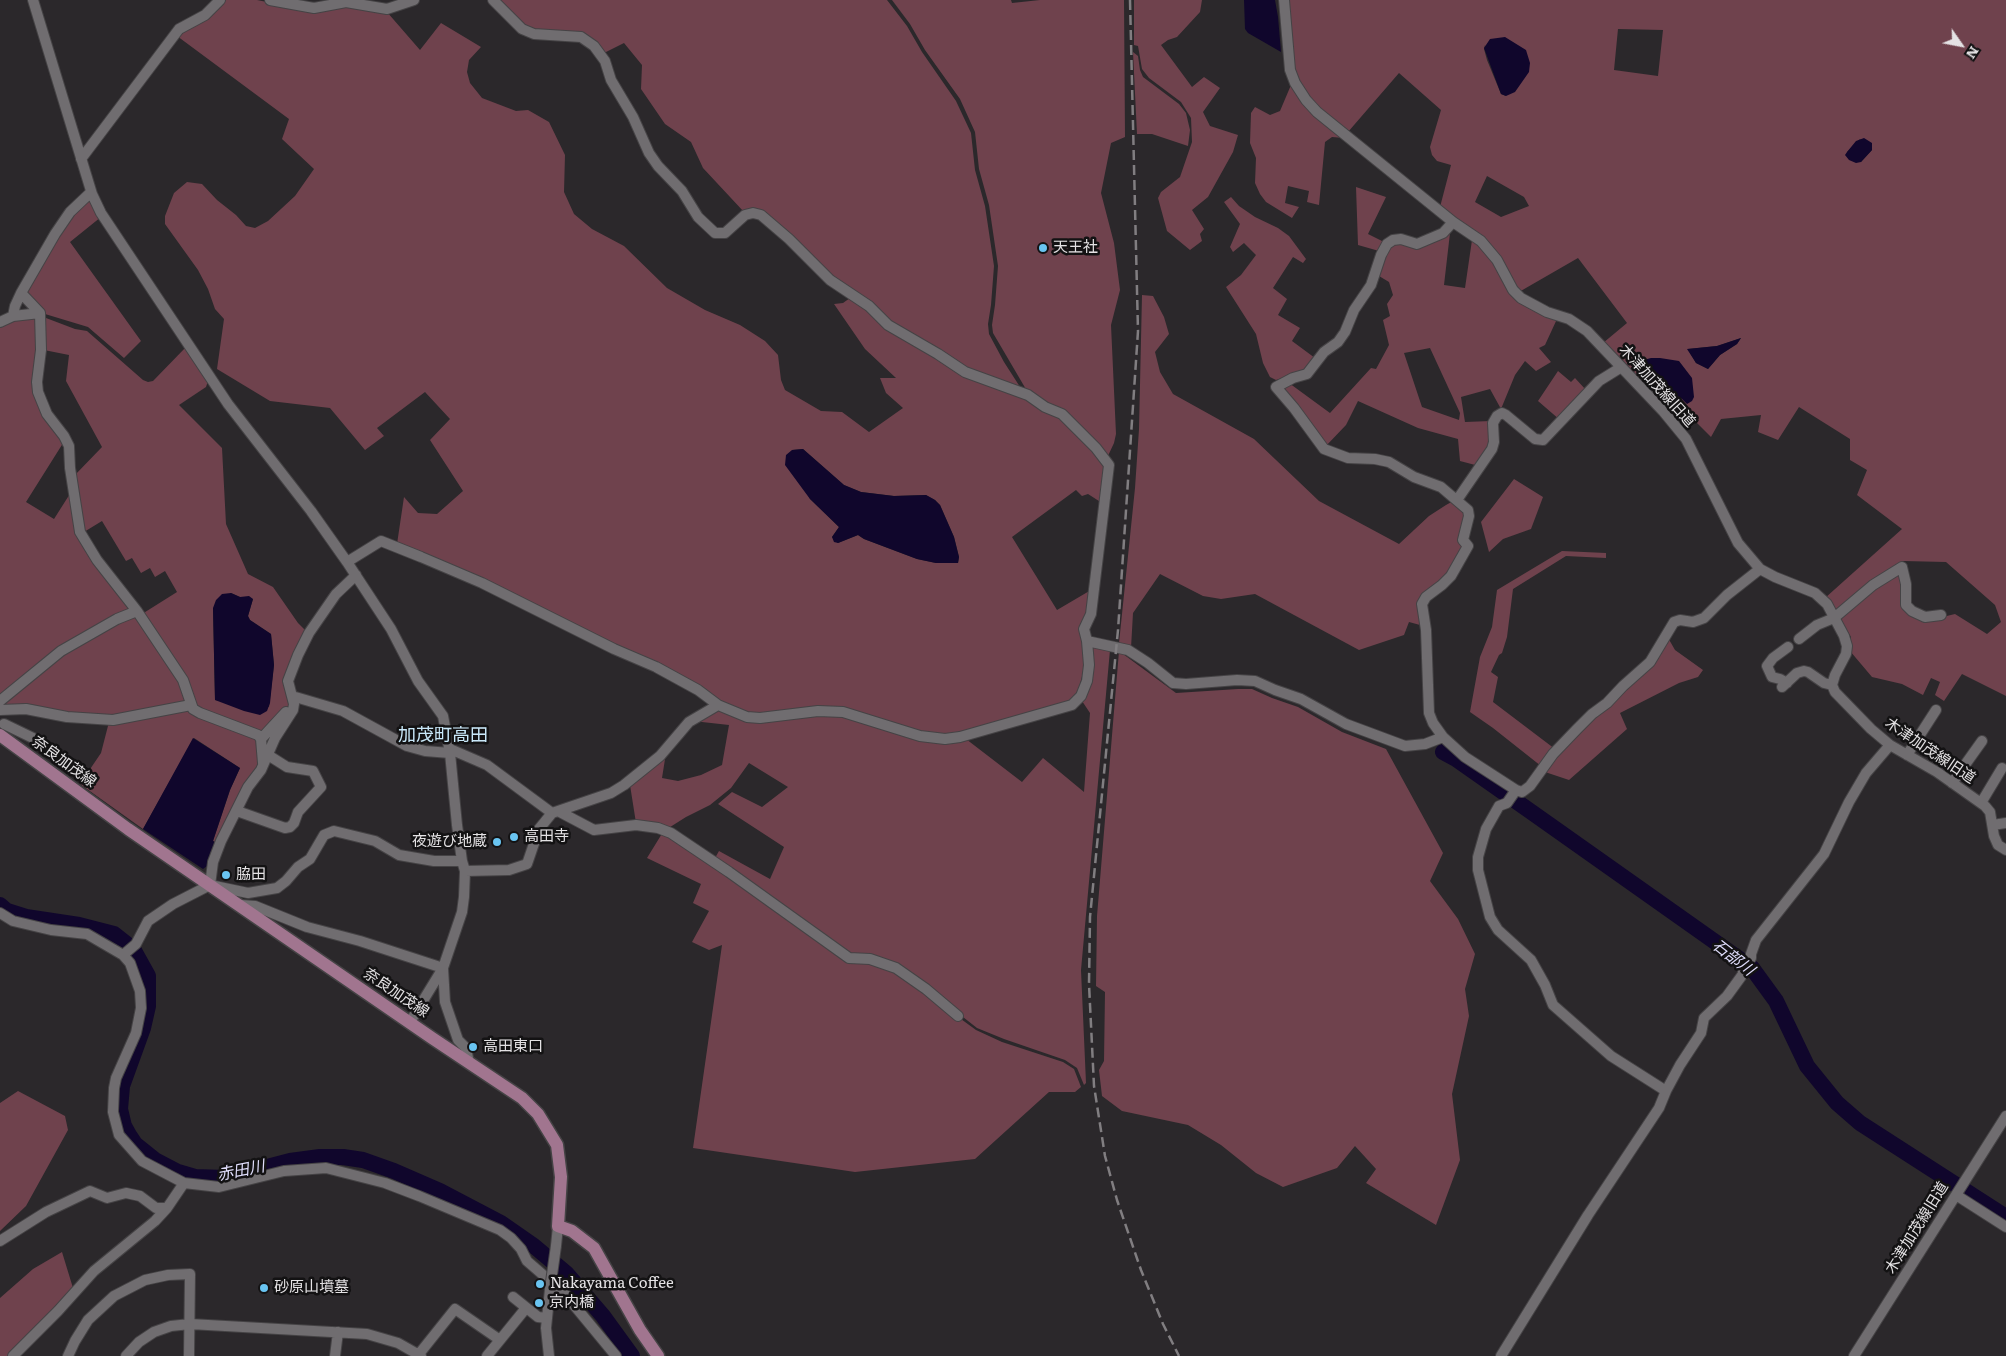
<!DOCTYPE html>
<meta charset="utf-8">
<style>
body{margin:0}
#map{position:relative;width:2006px;height:1356px;overflow:hidden;background:#2b282b;font-family:Literata,serif}
canvas{display:block}
.north{position:absolute;left:1936px;top:20px;width:50px;height:50px;-webkit-text-stroke:4px #131213;paint-order:stroke;rotate:123deg;font-size:14px;font-weight:700;line-height:20px;text-align:center;color:#e4e2e4}
.north::after{content:'';display:block;margin:auto;width:18px;height:22px;background:#e4e2e4;clip-path:polygon(50% 0,100% 100%,50% 72%,0 100%)}
</style>
<div id="map">
<canvas width="2006" height="1356"></canvas>
<div class="north">N</div>
</div>
<script>
const context = document.querySelector('canvas').getContext('2d');
context.lineJoin = 'round';
function fill(path, color) { context.fillStyle = color; context.fill(path, 'evenodd'); }
const poly = rows => new Path2D(rows.map(r => 'M' + r).join(''));
function strokePath(path, color, width, dash) { context.strokeStyle = color; context.lineWidth = width; context.lineCap = dash ? 'butt' : 'round'; context.setLineDash(dash || []); context.stroke(path); }
function write(font, color, halo, rows, align = 'center') {
  context.font = font + ' Literata,"Noto Sans JP",serif'; context.lineWidth = 5; context.setLineDash([]); context.textBaseline = 'middle'; context.strokeStyle = halo; context.fillStyle = color; for (const [text, x, y, turn = 0] of rows) {
    context.save(); context.translate(x, y); context.rotate((+turn || 0) * Math.PI / 180); context.textAlign = isNaN(turn) ? turn : align; if (halo) context.strokeText(text, 0, 0); context.fillText(text, 0, 0); context.restore();
  }
}
const green = poly([
 [224,0,257,0,301,9,346,5,387,12,420,50,441,23,481,47,469,60,467,72,470,83,482,98,516,111,528,110,549,122,565,155,564,192,574,214,592,229,624,246,667,288,705,310,740,325,765,341,778,355,781,380,785,390,821,411,842,412,869,432,903,408,886,393,880,378,896,378,865,349,834,304,843,303,850,298,894,332,1025,396,1061,417,1106,466,1102,503,1088,494,1082,496,1076,490,1012,537,1057,610,1091,590,1085,665,1078,692,1070,701,958,735,931,736,842,709,754,716,741,714,397,544,404,497,418,513,437,514,463,491,430,440,450,419,425,392,377,428,384,436,365,450,330,408,270,401,217,369,224,319,215,309,208,289,198,270,165,224,165,216,174,193,187,182,202,184,217,200,236,215,246,226,255,228,268,221,295,196,314,169,282,139,289,119,177,36],
 [803,449,844,485,861,492,894,496,926,495,935,500,940,505,954,537,959,557,958,563,936,563,917,559,864,539,858,535,838,543,832,537,839,527,810,499,792,450],
 [497,0,887,0,907,26,922,52,956,101,971,133,975,170,985,206,994,266,991,305,988,324,989,334,1004,362,1022,390,966,370,897,328,845,288,766,215,744,212,703,168,691,142,665,124,641,89,642,65,624,43,604,53,590,37,535,31,519,24],
 [892,0,1011,0,1012,3,1040,0,1124,0,1125,137,1111,143,1101,193,1114,243,1120,290,1111,325,1116,434,1114,443,1107,458,1098,446,1027,391,993,333,992,325,995,305,998,266,989,205,979,169,975,132,960,99,925,50,910,24],
 [1134,0,1202,0,1200,12,1177,37,1168,40,1161,45,1192,87,1204,77,1220,88,1203,112,1210,126,1238,135,1233,152,1208,197,1192,210,1204,229,1200,234,1202,241,1190,250,1167,231,1158,198,1161,192,1180,177,1192,142,1191,118,1181,102,1149,78,1142,69,1138,46,1134,45],
 [1288,0,2006,0,2006,696,1962,674,1944,701,1935,695,1940,682,1931,678,1923,695,1902,684,1872,677,1850,651,1851,637,1832,606,1825,598,1902,529,1857,495,1867,470,1850,460,1850,439,1799,407,1778,440,1758,432,1761,415,1721,419,1711,437,1681,407,1639,381,1603,343,1627,323,1578,258,1519,292,1499,259,1440,207,1451,165,1437,161,1432,155,1430,147,1441,110,1399,73,1348,132,1308,98,1293,69],
 [1618,29,1663,30,1658,76,1614,70],
 [1485,45,1506,96,1501,94,1487,60,1484,49],
 [1860,139,1872,150,1861,162,1847,152],
 [1487,176,1524,197,1529,206,1501,217,1475,202],
 [1741,338,1737,344,1720,355,1708,369,1696,363,1688,349,1717,346],
 [1903,561,1946,562,1995,605,2001,622,1987,634,1955,614,1926,621,1904,605,1904,585,1899,566],
 [1133,52,1138,56,1140,70,1143,77,1179,104,1186,113,1190,130,1188,146,1152,134,1137,134],
 [1291,85,1303,103,1344,138,1332,137,1325,142,1319,205,1307,202,1309,191,1288,186,1285,203,1299,207,1292,218,1266,202,1260,194,1255,183,1256,158,1250,143,1251,113,1255,107,1270,115,1280,111],
 [1356,187,1386,197,1368,234,1384,242,1379,251,1358,245],
 [1231,197,1239,206,1255,217,1278,228,1289,236,1306,259,1303,263,1293,257,1273,288,1287,299,1278,315,1300,328,1292,341,1315,358,1307,370,1276,380,1270,377,1263,363,1256,334,1226,287,1241,275,1256,255,1244,243,1233,252,1230,247,1240,224,1224,202],
 [90,201,101,217,70,242,141,341,124,358,88,327,45,314,26,294,58,231,85,202],
 [1450,233,1444,285,1465,288,1472,240,1478,244,1493,262,1506,288,1514,298,1528,308,1557,319,1545,345,1539,348,1551,362,1536,371,1525,361,1515,375,1501,409,1490,389,1461,397,1465,422,1491,421,1492,438,1479,466,1460,461,1458,439,1418,428,1358,401,1346,425,1325,447,1285,395,1284,388,1289,383,1330,413,1371,368,1376,369,1389,345,1383,320,1390,316,1387,304,1393,295,1389,282,1379,276,1385,257,1392,245,1445,236],
 [1430,348,1460,413,1459,420,1422,407,1404,353],
 [1142,295,1153,296,1164,317,1169,334,1155,352,1160,372,1173,394,1254,439,1319,501,1399,544,1429,516,1446,505,1455,500,1465,508,1466,547,1446,575,1418,608,1420,625,1409,622,1404,635,1359,650,1255,594,1221,599,1203,596,1160,574,1133,613,1131,648,1119,643,1135,488,1139,429],
 [38,316,36,382,65,440,26,502,54,519,73,489,78,521,135,610,117,618,0,696,0,325,12,319],
 [46,318,75,329,87,331,143,380,148,382,153,381,186,347,208,381,206,387,179,405,222,448,226,524,248,574,273,587,298,623,306,631,290,667,290,703,285,712,262,735,198,709,142,614,177,592,165,571,155,577,150,568,141,573,132,558,126,561,102,521,84,532,74,476,102,447,66,381,69,355,44,350],
 [231,593,240,597,253,599,248,616,250,620,271,634,274,665,269,707,215,700,213,609],
 [1558,371,1571,382,1575,378,1586,390,1560,420,1538,401],
 [1514,479,1543,497,1531,529,1503,539,1489,552,1481,522],
 [1562,551,1606,553,1606,558,1566,556,1513,589,1507,637,1502,653,1499,655,1491,672,1498,677,1493,702,1555,749,1541,766,1493,728,1470,712,1480,657,1492,627,1497,590],
 [136,614,181,681,188,704,110,718,5,706,3,703,62,653],
 [1667,636,1675,650,1703,670,1698,677,1679,683,1620,713,1627,729,1569,780,1542,771,1601,710],
 [1093,647,1110,650,1081,970,1086,1083,1084,1085,1077,1068,1065,1060,1004,1039,977,1028,912,977,852,957,715,858,719,851,770,879,784,847,718,804,732,792,762,807,788,787,749,763,731,788,710,805,686,817,667,829,636,823,630,785,666,753,662,778,678,781,701,775,722,765,729,725,693,721,717,708,740,719,837,715,919,739,966,739,1022,782,1043,758,1084,792,1090,713,1082,701,1092,673],
 [1119,651,1176,693,1238,689,1252,689,1272,698,1298,707,1342,732,1386,749,1443,853,1430,881,1458,919,1475,954,1465,989,1469,1016,1452,1094,1460,1160,1436,1225,1366,1183,1376,1169,1355,1146,1337,1168,1283,1187,1256,1173,1221,1145,1188,1125,1122,1111,1102,1096,1099,1070,1104,1061,1105,992,1096,986,1097,916],
 [190,707,255,735,261,763,217,843,213,841,230,790,240,768,194,738,143,829,80,784,101,753,109,722],
 [663,832,848,961,887,965,976,1030,1002,1042,1063,1062,1074,1069,1081,1087,1075,1092,1049,1092,975,1159,855,1172,693,1148,722,945,709,950,692,942,709,911,693,903,701,884,647,858],
 [18,1091,65,1116,68,1130,26,1206,0,1231,0,1103],
 [62,1252,73,1288,10,1356,0,1356,0,1298,33,1269]
]);
const water = poly([
 [1244,0,1275,0,1278,17,1281,52,1248,33,1245,29],
 [1505,37,1526,50,1530,63,1529,72,1515,92,1506,96,1501,94,1484,48,1490,39],
 [1864,138,1872,143,1872,150,1861,162,1856,163,1849,160,1845,155,1847,152,1856,141],
 [1741,338,1737,344,1720,355,1708,369,1696,363,1687,349,1717,346],
 [1651,358,1660,358,1679,361,1692,378,1694,397,1692,401,1687,404,1682,399,1651,379,1636,362],
 [803,449,844,485,861,492,894,496,926,495,935,500,940,505,954,537,959,557,958,563,936,563,917,559,864,539,858,535,838,543,834,542,832,537,839,527,810,499,785,465,786,455,792,450],
 [231,593,240,597,249,596,253,599,248,616,250,620,271,634,274,665,270,703,267,711,260,715,244,711,215,700,213,608,216,600,222,594],
 [193,738,240,768,230,790,213,841,217,843,207,866,203,869,143,829]
]);
const river = poly([
 [1443,752,1456,759,1530,811,1752,968,1776,1001,1807,1066,1837,1103,1860,1123,2006,1217],
 [0,905,7,911,26,917,79,925,114,934,133,949,148,976,148,1006,143,1028,122,1086,120,1109,124,1126,129,1135,135,1144,155,1160,178,1172,195,1177,225,1178,290,1161,320,1157,343,1157,363,1160,394,1171,440,1191,501,1223,534,1246,566,1273,603,1316,632,1356]
]);
const minor = poly([
 [33,0,92,194,101,213,228,404,311,511,347,562,391,629,418,681,443,716,450,753,457,825,462,861,465,871,464,897,462,912,443,968,410,1022],
 [270,0,314,8,346,2,387,9,414,0],
 [1284,0,1290,70,1295,83,1306,100,1317,112,1453,222,1481,241,1497,260,1513,290,1521,298,1547,312,1569,319,1587,331,1663,411,1686,439,1738,543,1760,569,1775,577,1815,593,1827,604,1844,636,1847,646,1846,654,1835,675,1832,685,1835,692,1871,729,1890,745,1937,772,1985,806,1990,812,1994,836,1998,845,2006,850],
 [81,159,179,29,205,15,220,0],
 [1453,222,1443,233,1417,244,1401,239,1393,240,1387,244,1381,255,1371,285,1354,310,1345,332,1338,342,1324,352,1307,374,1293,378,1276,387,1294,408,1324,449,1348,458,1375,459,1389,462,1414,477,1441,487,1468,510,1469,516,1463,540,1468,546,1451,576,1442,585,1426,597,1422,604,1426,630,1429,713,1433,723,1443,737,1465,757,1516,790,1522,792,1530,786,1553,754,1577,729,1592,714,1607,703,1623,686,1650,662,1674,622,1680,620,1693,622,1704,618,1727,595,1760,569],
 [13,316,15,306,21,293],
 [0,322,13,316,40,313],
 [1457,500,1492,449,1494,442,1493,423,1497,416,1502,413,1506,415,1535,439,1543,440,1599,381,1620,368],
 [347,562,381,541,421,557,482,583,614,649,656,667,698,690,718,705,747,717,760,718,818,711,843,712,920,736,945,739,960,737,1072,705,1081,696,1087,681,1089,665,1087,641,1084,629,1091,614,1109,465,1096,448,1062,414,1045,407,1028,395,965,372,938,354,888,325,869,306,830,280,789,239,761,215,753,213,745,215,725,233,715,233,698,217,682,191,658,166,649,153,633,117,611,80,605,61,594,46,581,37,534,34,522,29,493,0],
 [137,611,183,680,193,709,200,713,258,735,261,739,263,763],
 [1799,639,1817,625,1834,618,1873,585,1902,567,1906,584,1906,605,1912,611,1925,617,1941,615],
 [1087,641,1128,650,1148,663,1173,683,1186,684,1237,680,1255,681,1275,690,1301,699,1346,724,1405,746,1425,744,1443,737],
 [1787,683,1780,679,1772,677,1767,666,1773,658,1788,647],
 [1782,687,1797,673,1804,671,1808,672,1824,683,1832,685],
 [292,696,343,711,407,746,425,751,450,753],
 [0,701,61,651,117,619,137,611,97,560,80,532,70,468,69,446,64,436,47,414,38,392,37,382,41,350,40,313,21,293,55,234,70,212,89,194,92,194],
 [0,710,26,709,67,717,113,720,191,705],
 [4,724,33,738],
 [261,739,286,712],
 [450,749,487,765,552,813],
 [1907,755,1936,710],
 [1952,783,1982,741],
 [1516,790,1507,803,1499,806,1486,829,1478,857,1478,870,1490,917,1498,930,1531,960,1545,985,1553,1005,1611,1056,1666,1091],
 [1981,803,2002,768],
 [237,811,285,828,290,827,294,823,298,812,321,787,313,771,287,767,268,755],
 [558,811,611,793,624,785,660,756,689,722,718,705],
 [1993,825,2006,823],
 [465,871,509,870,527,864,539,829,552,813,558,811,594,830,636,825,658,828,671,833,729,872,849,958,870,959,896,968,926,989,958,1016],
 [210,885,213,862,221,841,248,787,261,770,275,738,293,710,294,704,288,681,298,655,309,633,336,594,356,575],
 [241,905,255,906,307,927,360,941,443,968],
 [0,913,13,921,51,930,87,934,123,955,130,963,140,991,141,1008,136,1033,116,1078,114,1088,113,1112,119,1135,142,1161,184,1183,219,1187,284,1171,326,1168,385,1183,419,1196,500,1230,511,1238,521,1249,527,1261,564,1293,616,1356],
 [123,955,136,944,148,921,173,904,210,885,248,893,277,888,286,881,298,867,310,859,324,835,334,831,375,841,399,855,434,861,462,861],
 [443,968,445,1002,458,1040,466,1048,469,1063],
 [1956,1195,2006,1227],
 [0,1241,46,1212,90,1191,107,1198,126,1193,140,1196,156,1208,167,1208],
 [556,1246,558,1226],
 [513,1297,538,1317,547,1318],
 [500,1340,526,1308],
 [419,1354,455,1309,500,1340,487,1356],
 [13,1356,58,1311,94,1271,155,1221,167,1208,184,1183],
 [68,1356,75,1341,88,1320,114,1296,145,1280,168,1275,190,1274,189,1356],
 [126,1356,139,1342,154,1332,171,1326,190,1324,367,1334,398,1343,421,1356],
 [335,1356,338,1332],
 [549,1356,546,1328,550,1289],
 [1501,1356,1588,1215,1659,1108,1666,1091,1680,1065,1701,1033,1704,1018,1727,996,1743,974,1743,969,1751,958,1751,954,1756,940,1824,854,1849,802,1866,773,1890,745],
 [1854,1356,2006,1116]
]);
const major = poly([
 [0,735,128,829,432,1038,522,1098,538,1114,557,1145,561,1177,558,1226,572,1231,594,1248,640,1330,658,1356]
]);
const rail = poly([
 [1130,0,1138,331,1118,630,1090,917,1089,984,1094,1086,1105,1156,1117,1200,1141,1270,1163,1324,1179,1356]
]);
const minorBridge = poly([
 [550,1289,556,1246]
]);
const markers = [
 [1043,248,5,"#69c4f1"],
 [514,837,5,"#69c4f1"],
 [497,842,5,"#69c4f1"],
 [226,875,5,"#69c4f1"],
 [473,1047,5,"#69c4f1"],
 [540,1284,5,"#69c4f1"],
 [264,1288,5,"#69c4f1"],
 [539,1303,5,"#69c4f1"]
];
const poiNames = [
 ["天王社",1053,248],
 ["高田寺",524,837],
 ["夜遊び地蔵",487,842,"right"],
 ["脇田",236,875],
 ["高田東口",483,1047],
 ["Nakayama Coffee",550,1284],
 ["砂原山墳墓",274,1288],
 ["京内橋",549,1303]
];
const streetNames = [
 ["木津加茂線旧道",1657,386,48],
 ["木津加茂線旧道",1930,751,34],
 ["奈良加茂線",64,762,36],
 ["奈良加茂線",396,993,34],
 ["木津加茂線旧道",1917,1228,-58]
];
const waterNames = [
 ["石部川",1733,958,38],
 ["赤田川",241,1171,-11]
];
const quarterNames = [
 ["加茂町高田",443,736]
];
fill(green, '#6f424d');
fill(water, '#10062c');
strokePath(river, '#10062c', 16);
strokePath(minor, '#454345', 12);
strokePath(major, '#454345', 15);
strokePath(minor, '#706d70', 10);
strokePath(major, '#a1758f', 12);
strokePath(rail, '#817e81', 2.5, [10, 5]);
strokePath(minorBridge, '#454345', 12, []);
strokePath(minorBridge, '#706d70', 10);
for (const [x, y, r, color] of markers) { const dot = new Path2D(); dot.arc(x, y, r, 0, 2 * Math.PI); context.fillStyle = color; context.fill(dot); strokePath(dot, '#131213', 2); }
write('15px', '#e4e2e4', '#131213', poiNames, 'left');
write('15px', '#e4e2e4', '#131213', streetNames);
write('italic 16px', '#dedcfa', '#131213', waterNames);
write('18px', '#c9e8f9', '#131213', quarterNames);
</script>
